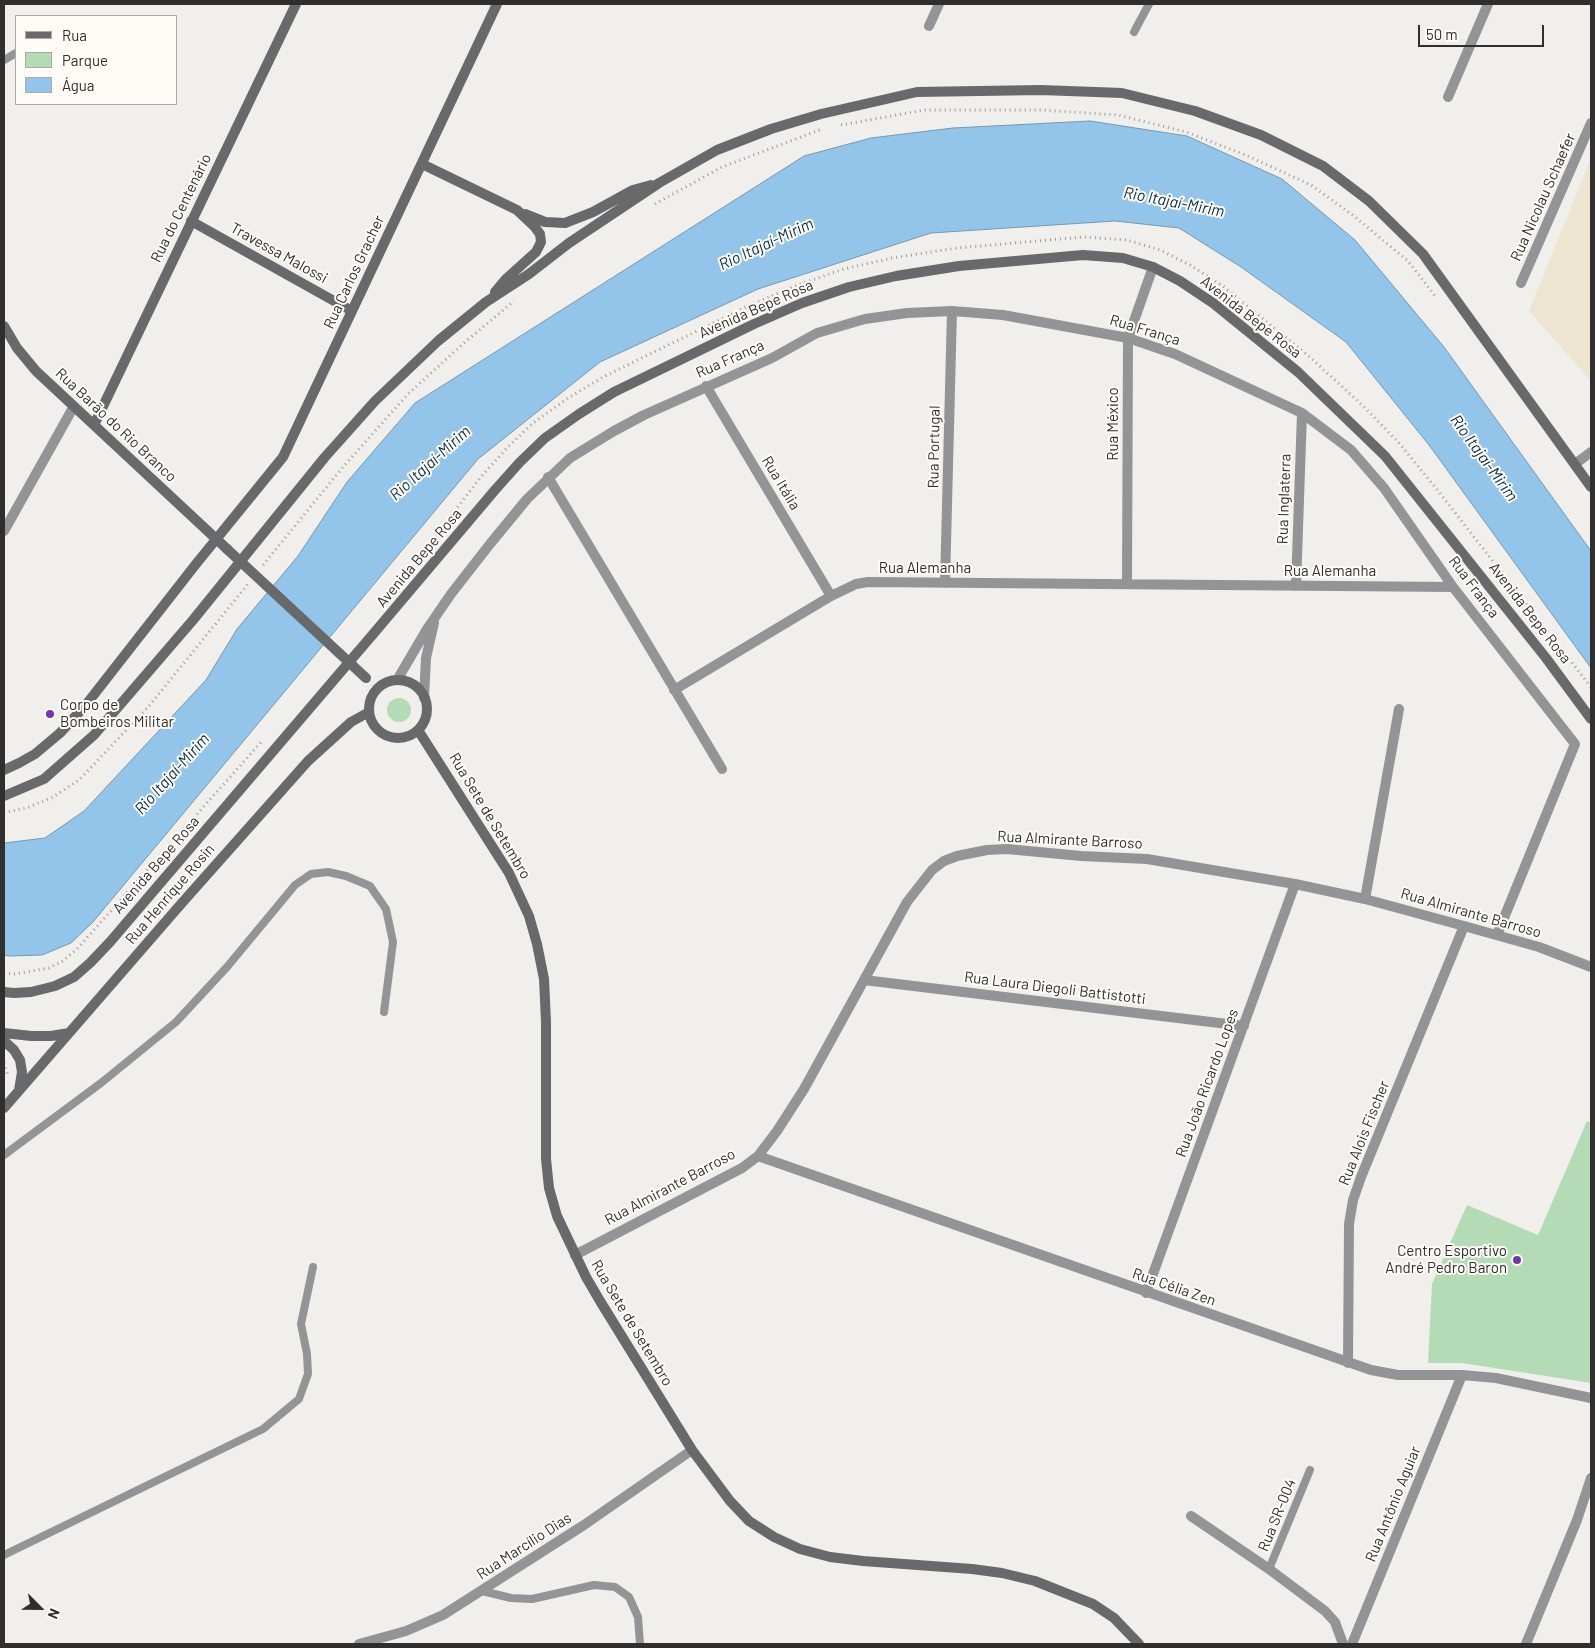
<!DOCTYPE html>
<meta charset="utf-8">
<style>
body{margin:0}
#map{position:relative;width:1595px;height:1648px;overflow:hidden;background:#f1efeb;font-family:Barlow,sans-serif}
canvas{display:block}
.frame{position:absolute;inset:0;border:5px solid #302f2d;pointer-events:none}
.legend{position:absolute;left:15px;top:15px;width:162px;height:90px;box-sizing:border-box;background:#fffcf8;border:1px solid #acaaa7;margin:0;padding:6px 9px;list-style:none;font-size:15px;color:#302f2d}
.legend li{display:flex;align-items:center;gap:10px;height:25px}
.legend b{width:25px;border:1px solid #acaaa7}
.north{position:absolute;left:15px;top:1583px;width:50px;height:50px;-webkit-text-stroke:4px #fffcf8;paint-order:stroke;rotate:113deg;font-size:14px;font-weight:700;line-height:20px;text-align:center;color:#302f2d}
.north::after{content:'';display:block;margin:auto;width:18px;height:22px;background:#302f2d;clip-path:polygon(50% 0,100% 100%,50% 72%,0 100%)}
.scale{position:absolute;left:1418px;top:25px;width:126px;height:22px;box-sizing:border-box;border:2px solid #302f2d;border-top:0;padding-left:6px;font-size:15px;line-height:18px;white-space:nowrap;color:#302f2d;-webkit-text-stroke:4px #fffcf8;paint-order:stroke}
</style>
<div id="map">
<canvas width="1595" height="1648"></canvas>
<div class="frame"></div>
<ul class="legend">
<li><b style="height:6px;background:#68696b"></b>Rua</li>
<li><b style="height:14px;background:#b2dbb6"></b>Parque</li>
<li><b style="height:14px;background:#92c5e9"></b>Água</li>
</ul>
<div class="north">N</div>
<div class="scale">50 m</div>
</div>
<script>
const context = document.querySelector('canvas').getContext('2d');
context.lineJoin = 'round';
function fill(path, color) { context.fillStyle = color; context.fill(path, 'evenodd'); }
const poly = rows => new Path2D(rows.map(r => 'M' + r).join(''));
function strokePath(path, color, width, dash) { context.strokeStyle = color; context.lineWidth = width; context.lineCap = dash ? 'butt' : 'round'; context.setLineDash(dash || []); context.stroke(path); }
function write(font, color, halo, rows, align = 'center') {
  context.font = font + ' Barlow,sans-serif'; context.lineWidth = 4; context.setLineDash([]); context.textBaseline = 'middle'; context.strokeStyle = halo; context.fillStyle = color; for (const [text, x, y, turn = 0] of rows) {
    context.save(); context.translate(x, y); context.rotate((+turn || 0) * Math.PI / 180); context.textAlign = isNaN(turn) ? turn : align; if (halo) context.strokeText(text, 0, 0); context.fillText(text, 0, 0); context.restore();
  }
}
const commercial = poly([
 [1591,158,1591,381,1529,311]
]);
const green = poly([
 '387 710a12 12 0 1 1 24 0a12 12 0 1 1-24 0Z',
 [1587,1121,1591,1123,1591,1383,1462,1363,1428,1363,1432,1284,1467,1205,1538,1235]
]);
const water = poly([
 [1090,121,1187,136,1282,179,1355,240,1444,347,1591,551,1591,668,1429,445,1346,342,1241,267,1179,228,1115,221,931,233,758,289,600,362,478,459,93,922,71,943,42,955,9,956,4,955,4,843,45,838,84,811,206,680,237,629,298,556,347,482,415,403,804,156,871,138,953,128,1090,121]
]);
const path = poly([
 [841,125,924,110,1040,110,1118,115,1186,132,1248,156,1311,185,1354,216,1408,261,1436,297],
 [655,204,722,167,822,129],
 [424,551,480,478,506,449,533,423,568,398,605,376,746,307,795,286,844,269,892,258,957,248,1083,237,1127,240,1160,250,1190,265,1224,287,1311,358,1362,405,1400,444,1435,487,1591,687],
 [263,565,343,467,408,394,464,343,514,301],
 [4,813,29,807,53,797,79,780,149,706,248,584],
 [4,973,14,974,49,968,63,961,77,949,263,740],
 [4,1063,8,1076]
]);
const lane = poly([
 [1134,32,1149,4],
 [4,60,16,53],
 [4,1155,101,1083,176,1022,227,967,295,885,311,874,328,872,346,876,370,886,386,909,393,942,384,1012],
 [4,1555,263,1429,299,1399,308,1374,307,1354,301,1324,313,1267],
 [1269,1569,1310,1470],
 [482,1591,511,1598,532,1599,594,1585,615,1587,629,1597,638,1617,640,1644]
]);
const street = poly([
 [929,26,939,4],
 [1448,97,1488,4],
 [1521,283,1591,123],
 [706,386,831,596],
 [1575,464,1591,452],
 [548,477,722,769],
 [4,531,74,406],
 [945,583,952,311],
 [1127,584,1128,338,1153,267],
 [1296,586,1302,413],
 [397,680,427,629,451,594,490,544,527,499,570,458,614,431,644,415,772,358,817,333,865,319,907,313,952,311,1003,315,1128,338,1175,354,1302,413,1351,450,1384,488,1453,587,1575,744,1497,935],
 [674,690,831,596,856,584,868,582,1453,587],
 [424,698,426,658,434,623],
 [1365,899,1399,709],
 [864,980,1244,1026],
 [758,1156,1371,1370,1398,1375,1462,1375,1496,1378,1591,1398],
 [575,1255,742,1168,758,1156,777,1131,804,1089,907,902,932,870,944,861,957,856,987,850,1007,849,1081,856,1147,859,1295,884,1365,899,1464,926,1539,947,1591,967],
 [1146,1293,1295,884],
 [1348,1363,1349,1224,1353,1200,1361,1177,1464,926],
 [1191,1516,1269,1569,1325,1611,1335,1622,1343,1644],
 [359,1644,406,1631,443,1615,584,1525,692,1450],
 [1352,1644,1462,1375],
 [1526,1644,1577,1520,1591,1478]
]);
const secondary = poly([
 [422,164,517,210,534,226,540,234,541,242,536,252,506,279,495,292],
 [525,214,545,222,565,223,593,212,633,190,651,185],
 [191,221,352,311],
 [4,326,17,348,36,371,227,549],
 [94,425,296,4],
 '369 709a29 29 0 1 1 58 0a29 29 0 1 1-58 0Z',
 [418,730,509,873,529,916,537,944,544,979,546,1022,546,1159,549,1188,557,1216,586,1277,600,1301,692,1450,730,1501,749,1521,774,1537,800,1549,830,1557,863,1561,972,1569,1002,1573,1035,1581,1093,1604,1114,1618,1139,1644],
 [4,770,19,763,35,754,60,733,85,706,196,564,283,457,497,4],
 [4,796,44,779,94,735,193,620,325,457,375,401,438,341,486,302,529,274,569,243,659,183,717,150,771,129,821,114,917,92,1041,90,1122,93,1195,111,1261,135,1323,166,1369,201,1423,254,1591,487],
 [4,992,14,993,31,992,55,986,74,977,90,963,110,942,374,633,495,490,520,462,545,438,579,414,614,392,754,324,802,303,849,287,896,276,959,266,1083,255,1123,258,1153,267,1180,281,1213,303,1298,372,1385,456,1546,658,1591,719],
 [4,1033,31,1036,51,1036,69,1033],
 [4,1041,14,1050,20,1060,22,1072,19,1090],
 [4,1108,181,904,308,761,351,722,369,712]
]);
const secondaryBridge = poly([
 [227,549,366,678]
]);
const markers = [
 [50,714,5,"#7237ad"],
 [1517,1260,5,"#7237ad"]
];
const streetNames = [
 ["Rua Nicolau Schaefer",1543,197,-66],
 ["Rua do Centenário",181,208,-64],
 ["Travessa Malossi",279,253,29],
 ["Rua Carlos Gracher",354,272,-65],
 ["Avenida Bepe Rosa",756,309,-24],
 ["Avenida Bepe Rosa",1251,317,38],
 ["Rua França",1145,330,17],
 ["Rua França",730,359,-24],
 ["Rua México",1113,424,-90],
 ["Rua Barão do Rio Branco",116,425,43],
 ["Rua Portugal",934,447,-89],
 ["Rua Itália",781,483,59],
 ["Rua Inglaterra",1284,499,-88],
 ["Avenida Bepe Rosa",419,558,-50],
 ["Rua Alemanha",925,568],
 ["Rua Alemanha",1330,571],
 ["Rua França",1474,587,53],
 ["Avenida Bepe Rosa",1530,613,52],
 ["Rua Sete de Setembro",490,816,59],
 ["Rua Almirante Barroso",1070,840,3],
 ["Avenida Bepe Rosa",156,865,-49],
 ["Rua Henrique Rosin",170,894,-49],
 ["Rua Almirante Barroso",1471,913,16],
 ["Rua Laura Diegoli Battistotti",1055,988,7],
 ["Rua João Ricardo Lopes",1207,1083,-70],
 ["Rua Alois Fischer",1364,1133,-68],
 ["Rua Almirante Barroso",670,1187,-28],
 ["Rua Célia Zen",1174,1287,19],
 ["Rua Sete de Setembro",632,1323,59],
 ["Rua Antônio Aguiar",1393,1504,-68],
 ["Rua SR-004",1277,1515,-68],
 ["Rua Marcílio Dias",524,1546,-33]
];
const poiNames = [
 ["Corpo de",60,705],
 ["Bombeiros Militar",60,722],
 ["Centro Esportivo",1507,1251,"right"],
 ["André Pedro Baron",1507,1268,"right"]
];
const waterNames = [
 ["Rio Itajaí-Mirim",1174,202,11],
 ["Rio Itajaí-Mirim",766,244,-25],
 ["Rio Itajaí-Mirim",1484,458,54],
 ["Rio Itajaí-Mirim",430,463,-42],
 ["Rio Itajaí-Mirim",172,774,-48]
];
fill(commercial, '#ede5cf');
fill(green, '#b2dbb6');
fill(water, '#92c5e9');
strokePath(water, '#7598b1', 1);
strokePath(path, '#9c9a97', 3, [1, 4]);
strokePath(lane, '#939496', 8);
strokePath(street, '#939496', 10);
strokePath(secondary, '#68696b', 10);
strokePath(secondaryBridge, '#68696b', 10);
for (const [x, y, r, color] of markers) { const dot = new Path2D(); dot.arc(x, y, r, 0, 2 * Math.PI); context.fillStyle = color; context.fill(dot); strokePath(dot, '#fffcf8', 2); }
write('15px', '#302f2d', '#fffcf8', streetNames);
write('15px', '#302f2d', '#fffcf8', poiNames, 'left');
write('italic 16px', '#032d46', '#fffcf8', waterNames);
</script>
